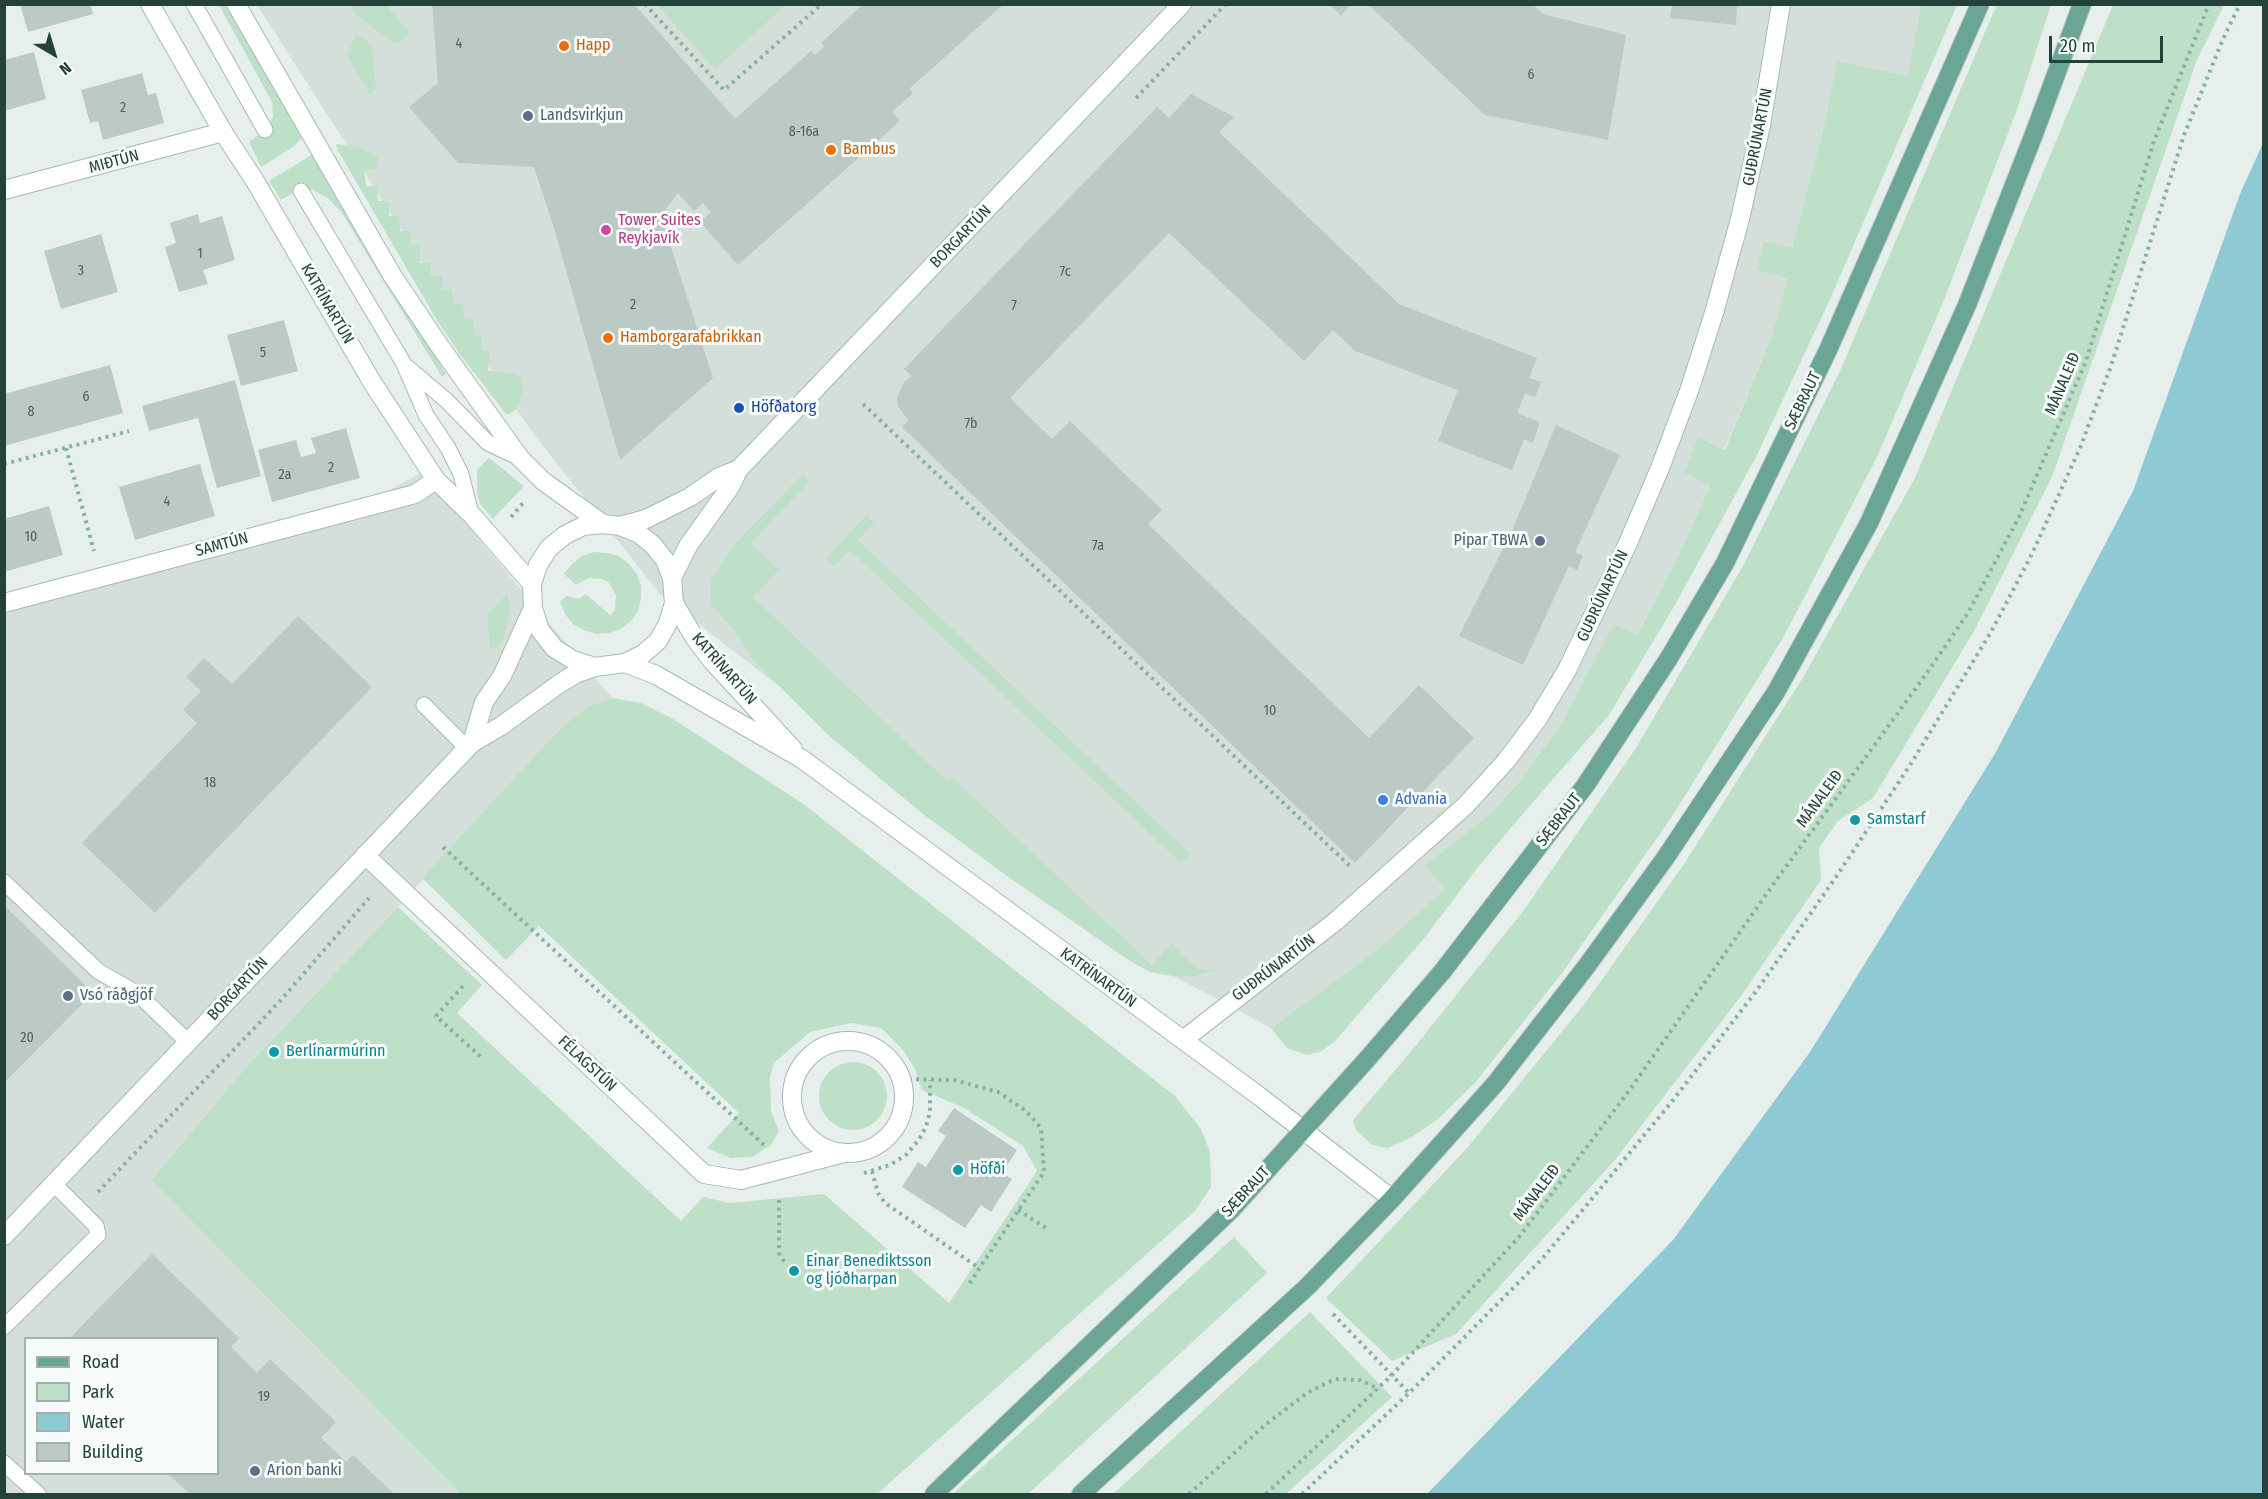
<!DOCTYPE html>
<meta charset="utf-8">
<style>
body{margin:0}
#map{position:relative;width:2268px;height:1499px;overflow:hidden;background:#e6efeb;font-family:"Fira Sans Condensed",sans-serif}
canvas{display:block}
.frame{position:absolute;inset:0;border:6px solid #24423a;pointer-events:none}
.legend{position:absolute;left:24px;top:1337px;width:195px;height:138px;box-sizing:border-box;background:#f7fbf9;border:2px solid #a3b1ad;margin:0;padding:8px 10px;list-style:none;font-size:18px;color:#24423a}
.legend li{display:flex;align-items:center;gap:12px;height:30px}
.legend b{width:30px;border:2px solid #a3b1ad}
.north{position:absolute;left:24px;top:24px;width:60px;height:60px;-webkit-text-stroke:4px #f7fbf9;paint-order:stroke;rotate:142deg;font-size:16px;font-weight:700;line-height:24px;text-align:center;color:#24423a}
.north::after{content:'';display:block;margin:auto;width:21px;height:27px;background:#24423a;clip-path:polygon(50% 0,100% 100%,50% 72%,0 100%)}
.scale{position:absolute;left:2049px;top:36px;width:114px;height:27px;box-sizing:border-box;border:3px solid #24423a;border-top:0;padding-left:8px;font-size:18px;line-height:21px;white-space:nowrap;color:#24423a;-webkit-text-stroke:4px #f7fbf9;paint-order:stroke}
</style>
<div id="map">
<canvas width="2268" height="1499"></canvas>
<div class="frame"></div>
<ul class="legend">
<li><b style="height:8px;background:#6aa596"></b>Road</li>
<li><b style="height:16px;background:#bfe0c8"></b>Park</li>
<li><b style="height:16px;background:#8ec9d4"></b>Water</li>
<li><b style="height:16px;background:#bbcac4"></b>Building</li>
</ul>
<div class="north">N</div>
<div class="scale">20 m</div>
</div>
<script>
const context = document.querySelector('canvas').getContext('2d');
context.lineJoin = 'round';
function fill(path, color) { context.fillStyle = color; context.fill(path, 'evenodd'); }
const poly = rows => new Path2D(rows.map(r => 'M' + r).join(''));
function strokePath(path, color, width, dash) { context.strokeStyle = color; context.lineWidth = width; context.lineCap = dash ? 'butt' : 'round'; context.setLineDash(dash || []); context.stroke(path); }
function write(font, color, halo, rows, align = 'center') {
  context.font = font + ' "Fira Sans Condensed",sans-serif'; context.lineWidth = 6; context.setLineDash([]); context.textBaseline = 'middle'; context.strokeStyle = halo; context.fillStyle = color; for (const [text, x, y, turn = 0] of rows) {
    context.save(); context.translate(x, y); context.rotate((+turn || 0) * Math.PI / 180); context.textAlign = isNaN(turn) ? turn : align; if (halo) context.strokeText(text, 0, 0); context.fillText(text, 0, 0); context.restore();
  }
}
const built = poly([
 [257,5,1921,5,1909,76,1837,62,1824,126,1792,248,1757,270,1789,279,1772,335,1724,450,1699,437,1710,484,1677,559,1636,636,1614,625,1560,726,1518,783,1492,812,1426,866,1445,889,1373,953,1271,1028,1146,961,955,823,660,594,536,437,516,409],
 [423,472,612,698,588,706,561,728,398,907,248,1065,151,1180,461,1494,5,1494,5,611,334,520],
 [26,1338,218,1338,218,1474,26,1474]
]);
const green = poly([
 [1997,4,2051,5,2018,107,1944,300,1878,455,1783,638,1671,818,1562,973,1475,1083,1437,1120,1412,1137,1388,1148,1372,1145,1356,1130,1353,1120,1413,1049,1524,910,1636,748,1743,566,1840,371],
 [219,5,228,5,304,136,293,147,261,167,249,142,265,130,273,117,272,102],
 [351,5,386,5,410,33,399,43,393,43,355,14],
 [657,5,786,5,715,69],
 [1921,5,1957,5,1832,295,1757,455,1675,605,1609,715,1533,802,1478,867,1426,936,1335,1041,1322,1051,1307,1055,1287,1048,1271,1028,1373,953,1445,889,1425,866,1492,812,1518,783,1560,726,1614,624,1637,635,1677,559,1710,485,1685,473,1698,437,1725,450,1772,335,1788,279,1757,270,1764,241,1792,248,1824,126,1837,61,1908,76],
 [2113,5,2224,5,2197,60,2052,477,1973,633,1873,798,1838,821,1819,848,1821,880,1741,996,1615,1160,1456,1334,1392,1361,1326,1298,1468,1147,1586,1002,1684,864,1802,679,1915,478],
 [356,34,367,41,373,52,373,67,376,88,370,95,347,55],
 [336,144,357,147,378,156,376,169,364,170,366,186,377,186,378,201,389,201,389,216,399,216,400,231,410,231,410,245,420,245,420,263,430,263,431,276,442,276,442,290,452,289,453,305,463,304,464,319,473,319,474,336,482,335,481,350,490,352,488,371,513,374,522,378,522,394,516,409,510,414,506,414,459,353,435,317,337,149],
 [313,154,446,374,442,377,342,213,329,199,313,190,291,194,281,200,269,181],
 [489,458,524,486,493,519,480,504,477,492,477,470],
 [803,474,810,481,751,543,779,570,753,597,947,781,952,777,1152,965,1171,944,1198,969,1216,970,1194,976,1178,977,1150,972,1130,961,1007,876,919,811,827,734,752,659,740,637,711,604,711,580,734,545],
 [867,515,874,523,858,540,1190,853,1181,863,850,550,834,566,826,558],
 [594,552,607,553,619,556,629,564,637,574,641,586,641,598,638,611,631,621,621,629,609,633,596,634,584,630,573,624,565,614,560,602,566,596,579,599,586,594,610,615,615,610,616,595,609,583,603,579,589,578,576,585,564,574,572,564,582,556],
 [507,594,510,607,505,634,498,648,490,649,487,615],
 [612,698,641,703,673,719,802,803,1175,1096,1201,1129,1210,1152,1211,1187,1195,1211,877,1494,461,1494,151,1180,248,1065,398,907,482,985,457,1013,681,1221,703,1197,730,1203,824,1194,949,1303,1037,1171,1023,1146,964,1108,922,1090,915,1069,903,1050,881,1028,851,1023,810,1032,774,1063,770,1076,771,1111,779,1131,771,1145,752,1157,731,1158,707,1148,739,1113,539,926,506,960,422,878,561,728,588,706],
 '819 1096a34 34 0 1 1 68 0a34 34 0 1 1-68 0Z',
 [1234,1237,1267,1273,1028,1494,953,1494],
 [1310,1312,1392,1397,1286,1494,1113,1494]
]);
const water = poly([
 [2263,143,2263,1494,1427,1494,1673,1240,1810,1052,1996,752,2133,491,2240,194]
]);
const building = poly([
 [20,4,90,4,93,14,28,32],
 [432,4,634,4,735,119,811,51,815,55,824,47,821,43,863,4,1004,4,909,89,913,93,892,112,900,121,738,265,700,222,711,212,703,203,694,211,678,193,661,216,713,378,620,460,555,231,534,167,458,163,409,107,438,83],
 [1329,4,1351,4,1341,16],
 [1672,4,1737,4,1736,25,1670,18],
 [1369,5,1533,5,1543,14,1626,35,1608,140,1485,115],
 [34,52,46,99,4,111,4,60],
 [142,73,148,95,156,93,164,123,103,140,98,121,90,123,81,90],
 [1191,94,1234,117,1219,132,1399,304,1537,358,1529,378,1541,382,1535,397,1525,393,1517,413,1540,422,1533,443,1524,439,1512,470,1438,441,1458,390,1355,351,1333,330,1304,361,1169,233,1010,398,1052,439,1070,421,1162,510,1148,524,1369,738,1419,685,1474,738,1355,863,902,427,908,420,898,406,897,398,904,382,912,376,904,369,1157,107,1169,118],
 [198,214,200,223,222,216,235,260,203,270,208,284,179,292,165,247,176,243,170,223],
 [101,234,118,292,61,309,44,251],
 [284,320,298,371,241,386,227,335],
 [110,365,123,413,4,446,4,394],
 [235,380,261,476,217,488,198,418,149,431,142,406],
 [1556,425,1620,455,1575,552,1583,556,1577,570,1569,566,1523,665,1459,636,1512,531],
 [346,428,360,478,272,502,258,450,296,440,301,457,316,453,311,438],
 [200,464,215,516,135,540,119,487],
 [49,506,63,555,4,572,4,519],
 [298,616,372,687,155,913,82,843,197,723,183,710,201,691,186,677,204,658,232,684],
 [4,905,93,993,4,1083],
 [954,1108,1017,1150,1002,1173,1012,1179,991,1212,981,1205,965,1228,902,1187,918,1162,926,1167,946,1136,938,1131],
 [152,1254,239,1338,231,1347,257,1373,270,1359,336,1422,321,1438,346,1462,353,1455,394,1494,190,1494,168,1474,218,1474,218,1338,70,1338]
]);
const path = poly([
 [645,4,724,90,822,4],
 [1136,98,1226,4],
 [863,404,1352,868],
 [66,448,94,551],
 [4,464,129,431],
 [511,517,524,502],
 [443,847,764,1145],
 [463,986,436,1016,483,1059],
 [901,1079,954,1080,998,1092,1026,1111,1041,1128,1044,1172,967,1287],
 [872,1171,878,1193,885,1203,979,1268],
 [864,1173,890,1165,906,1155,918,1141,926,1127,930,1111,930,1080],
 [98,1192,281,1000,369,898],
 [779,1200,779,1253,785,1263],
 [1018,1210,1049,1230],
 [1333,1314,1409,1393],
 [1189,1494,1265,1425,1307,1393,1335,1379,1360,1380,1379,1389],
 [1266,1494,1392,1375,1519,1237,1629,1091,1772,886,1924,677,1968,613,2019,517,2086,361,2154,141,2209,4],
 [1302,1494,1409,1393,1542,1259,1586,1206,1674,1099,1757,990,1836,877,1912,762,1991,632,2032,554,2080,448,2111,366,2184,135,2223,39,2240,4]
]);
const lane = poly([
 [194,4,265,130],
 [301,191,404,364,426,415,448,448,461,474,471,514],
 [407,367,447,401,488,443,520,458],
 [424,705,467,748],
 [4,882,98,971,138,994,188,1042],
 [4,1327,98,1235,96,1226,54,1184],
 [4,1463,38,1494]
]);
const street = poly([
 [4,190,223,132],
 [4,603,415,494,436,480],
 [365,855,704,1174,741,1180,844,1153],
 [1183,1040,1336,921,1466,805,1506,761,1537,720,1567,670,1628,543,1660,468,1689,391,1714,313,1740,219,1761,125,1781,4],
 '792 1097a56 56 0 1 1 112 0a56 56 0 1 1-112 0Z'
]);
const secondary = poly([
 [150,4,223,132,255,181,372,382,436,480,471,514,532,584],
 [236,4,392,275,439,345,520,458,543,481,603,524],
 [620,526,638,533,653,545,665,560,672,578,674,603,668,623,658,641,643,654,625,663,595,667,573,660,554,648,540,630,533,608,532,584,538,565,549,548,565,535,583,526,603,524,620,526,646,519,690,497,719,477,739,469],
 [672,578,688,546,730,487,739,469,1182,4],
 [674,603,694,637,713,662,793,749],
 [625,663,656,675,802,759,1259,1096,1392,1199],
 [472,743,484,702,502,676,533,608],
 [4,1236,472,743,501,726,559,684,575,674,595,667]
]);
const primary = poly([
 [934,1494,1231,1210,1369,1057,1442,972,1585,786,1669,658,1725,563,1828,350,1980,4],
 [1081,1494,1307,1287,1392,1199,1495,1084,1586,967,1666,857,1776,692,1869,523,1967,305,2034,134,2082,4]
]);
const markers = [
 [564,46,6,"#e8710a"],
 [528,116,6,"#5c6f8a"],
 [831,150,6,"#e8710a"],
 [606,230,6,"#d1479c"],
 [608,338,6,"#e8710a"],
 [739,408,6,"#1a4fb4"],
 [1540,541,6,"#5c6f8a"],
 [1383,800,6,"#3f7fe0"],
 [1855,820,6,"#0f9aa8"],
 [68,996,6,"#5c6f8a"],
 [274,1052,6,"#0f9aa8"],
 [958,1170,6,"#0f9aa8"],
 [794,1271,6,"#0f9aa8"],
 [255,1471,6,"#5c6f8a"]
];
const numberNames = [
 ["4",459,44],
 ["6",1531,75],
 ["2",123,108],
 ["8-16a",804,132],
 ["1",200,254],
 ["3",81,271],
 ["7c",1065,272],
 ["2",633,305],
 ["7",1014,306],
 ["5",263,353],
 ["6",86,397],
 ["8",31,412],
 ["7b",971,424],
 ["2",331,468],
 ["2a",285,475],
 ["4",167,502],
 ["10",31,537],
 ["7a",1098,546],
 ["10",1270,711],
 ["18",210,783],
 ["20",27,1038],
 ["19",264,1397]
];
const foodNames = [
 ["Happ",576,46],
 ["Bambus",843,150],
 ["Hamborgarafabrikkan",620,338]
];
const serviceNames = [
 ["Landsvirkjun",540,116],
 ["Pipar TBWA",1528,541,"right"],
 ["Vsó ráðgjöf",80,996],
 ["Arion banki",267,1471]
];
const streetNames = [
 ["GUÐRÚNARTÚN",1758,137,-79],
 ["MIÐTÚN",114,162,-15],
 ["BORGARTÚN",961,237,-46],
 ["KATRÍNARTÚN",327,304,60],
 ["MÁNALEIÐ",2063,384,-67],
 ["SÆBRAUT",1803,401,-64],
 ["SAMTÚN",222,545,-15],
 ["GUÐRÚNARTÚN",1603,596,-65],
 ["KATRÍNARTÚN",724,669,49],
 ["MÁNALEIÐ",1820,799,-54],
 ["SÆBRAUT",1559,820,-52],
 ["GUÐRÚNARTÚN",1274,968,-37],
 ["KATRÍNARTÚN",1098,978,36],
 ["BORGARTÚN",238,989,-47],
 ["FÉLAGSTÚN",587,1064,43],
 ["SÆBRAUT",1246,1192,-47],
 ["MÁNALEIÐ",1537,1193,-53]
];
const hotelNames = [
 ["Tower Suites",618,221],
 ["Reykjavík",618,239]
];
const transitNames = [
 ["Höfðatorg",751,408]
];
const shopNames = [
 ["Advania",1395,800]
];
const cultureNames = [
 ["Samstarf",1867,820],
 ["Berlínarmúrinn",286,1052],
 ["Höfði",970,1170],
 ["Einar Benediktsson",806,1262],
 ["og ljóðharpan",806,1280]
];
fill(built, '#d4dfda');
fill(green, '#bfe0c8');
fill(water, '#8ec9d4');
fill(building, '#bbcac4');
strokePath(lane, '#a8b8b2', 17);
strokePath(street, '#a8b8b2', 20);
strokePath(secondary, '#a4bbb3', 20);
strokePath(primary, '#c2cac8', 20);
strokePath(path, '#86b3a5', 4, [3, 4.5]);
strokePath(lane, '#fff', 15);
strokePath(street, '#fff', 18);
strokePath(secondary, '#fff', 18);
strokePath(primary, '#6aa596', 18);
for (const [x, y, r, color] of markers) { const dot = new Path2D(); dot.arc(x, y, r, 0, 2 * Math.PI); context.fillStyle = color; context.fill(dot); strokePath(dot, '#f7fbf9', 2); }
write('14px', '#4a645c', null, numberNames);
write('16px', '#c56008', '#f7fbf9', foodNames, 'left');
write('16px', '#4e5e75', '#f7fbf9', serviceNames, 'left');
write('16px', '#24423a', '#f7fbf9', streetNames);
write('16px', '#b23c85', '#f7fbf9', hotelNames, 'left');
write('16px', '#164399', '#f7fbf9', transitNames, 'left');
write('16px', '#366cbe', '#f7fbf9', shopNames, 'left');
write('16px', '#0d838f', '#f7fbf9', cultureNames, 'left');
</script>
